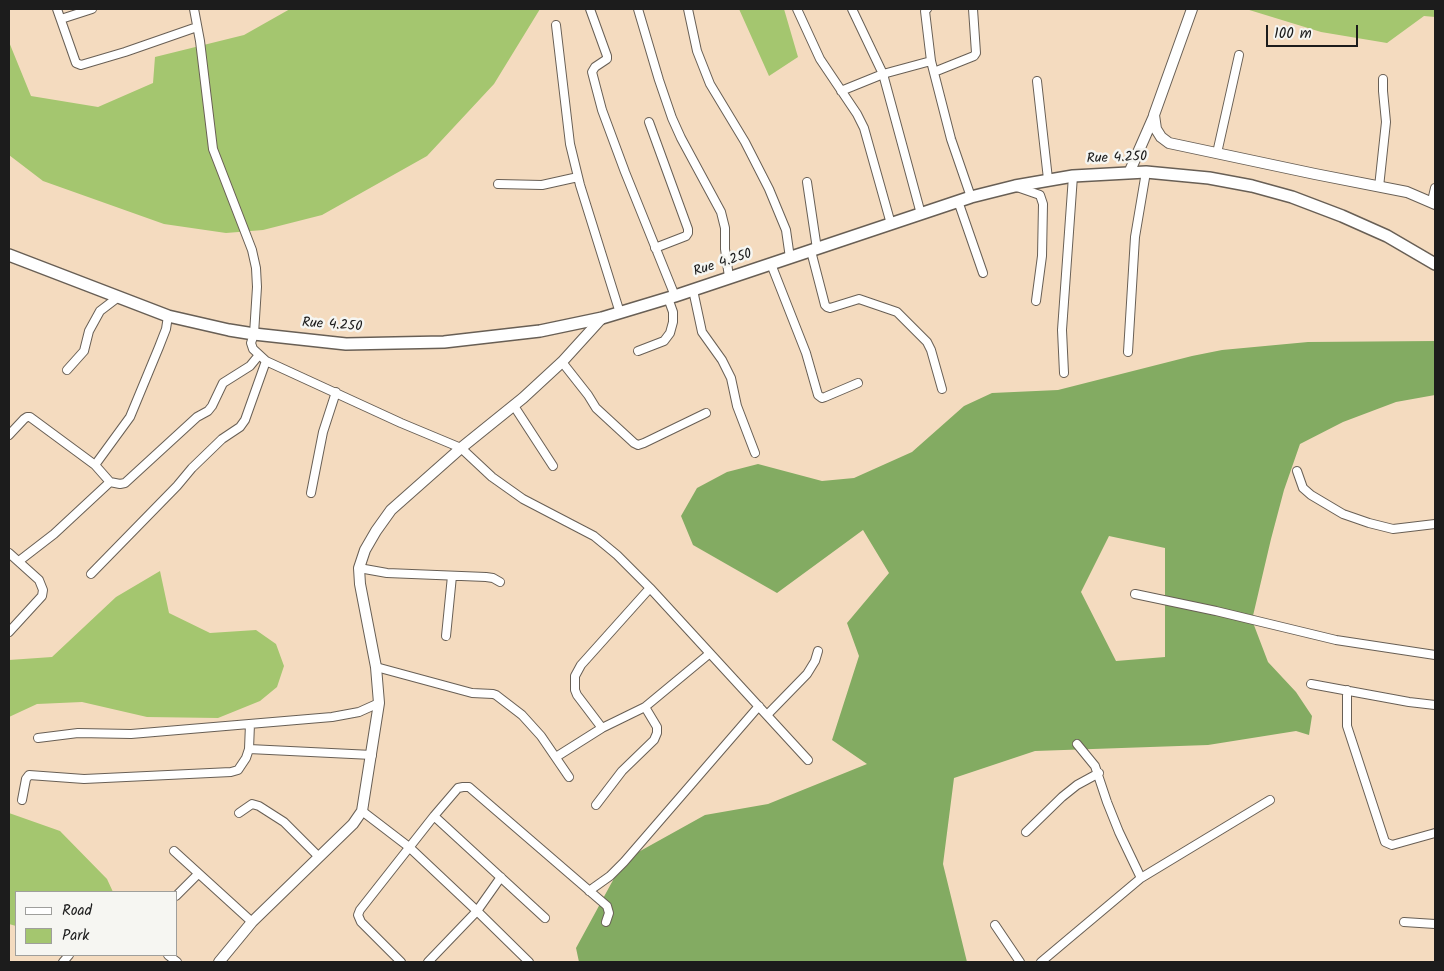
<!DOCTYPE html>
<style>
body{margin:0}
#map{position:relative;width:1444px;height:971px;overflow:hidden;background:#f4dbbf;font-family:Kalam,sans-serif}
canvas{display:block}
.frame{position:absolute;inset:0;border:10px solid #1c1c1c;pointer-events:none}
.legend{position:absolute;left:15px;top:891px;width:162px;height:65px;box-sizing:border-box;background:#f6f6f2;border:1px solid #9f9f9c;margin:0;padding:6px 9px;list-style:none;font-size:15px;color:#1c1c1c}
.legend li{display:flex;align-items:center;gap:10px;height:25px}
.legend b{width:25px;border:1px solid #9f9f9c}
.scale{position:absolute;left:1266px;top:25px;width:92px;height:22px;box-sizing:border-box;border:2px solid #1c1c1c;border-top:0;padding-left:6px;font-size:15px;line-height:18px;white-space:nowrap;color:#1c1c1c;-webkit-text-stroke:4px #f6f6f2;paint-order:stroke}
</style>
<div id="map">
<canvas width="1444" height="971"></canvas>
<div class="frame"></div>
<ul class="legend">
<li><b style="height:6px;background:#fff"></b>Road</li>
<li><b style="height:14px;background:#a4c66f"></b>Park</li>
</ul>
<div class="scale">100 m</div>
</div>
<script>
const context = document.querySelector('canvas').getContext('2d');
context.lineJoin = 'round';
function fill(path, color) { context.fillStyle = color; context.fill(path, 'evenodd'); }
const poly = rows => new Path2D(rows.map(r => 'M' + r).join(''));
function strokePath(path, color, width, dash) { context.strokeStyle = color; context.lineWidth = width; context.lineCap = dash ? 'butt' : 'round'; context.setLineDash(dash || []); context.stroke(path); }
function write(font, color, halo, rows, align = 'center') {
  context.font = font + ' Kalam,sans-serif'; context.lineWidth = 5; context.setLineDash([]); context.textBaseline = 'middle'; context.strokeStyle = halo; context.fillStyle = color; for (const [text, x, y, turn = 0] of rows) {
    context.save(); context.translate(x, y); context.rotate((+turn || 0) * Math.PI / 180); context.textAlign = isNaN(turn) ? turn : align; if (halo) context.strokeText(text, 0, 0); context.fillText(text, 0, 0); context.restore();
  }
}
const green = poly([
 [290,9,540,9,494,84,427,156,322,215,263,230,226,233,164,224,43,181,9,155,9,42,31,96,98,107,153,83,155,57,244,35],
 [739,9,784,9,798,57,769,76],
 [1246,9,1435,9,1435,17,1424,16,1387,43,1321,32],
 [160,571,169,613,210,633,256,630,276,644,284,666,277,687,260,701,218,718,147,717,82,702,37,704,9,717,9,660,52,657,116,597],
 [9,813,60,831,107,879,113,892,16,892,16,926,9,924]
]);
const forest = poly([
 [1435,341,1435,395,1396,402,1343,422,1300,444,1284,490,1271,539,1252,620,1268,662,1296,692,1312,716,1309,735,1296,731,1208,745,1035,751,954,778,943,864,967,962,579,962,576,948,624,860,705,815,768,804,867,764,832,740,859,656,847,623,889,573,863,530,777,593,693,545,681,516,697,488,727,472,758,464,822,481,854,478,912,452,964,406,992,393,1058,390,1192,356,1222,350,1308,342],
 [1109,536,1165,548,1165,657,1116,661,1081,592]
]);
const street = poly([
 [57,9,76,63,81,65,125,52,197,27],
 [194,9,200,41,213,149,252,250,256,268,257,287,254,334,251,343,253,349,266,361,401,423,461,448,492,477,523,499,594,536,617,555,650,588,808,760],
 [590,9,607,56,607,59,595,67,592,72,602,110,625,172,675,296],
 [638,9,659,80,672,118,681,138,721,212,725,228,725,249,729,277],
 [688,9,697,51,710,84,745,142,769,189,786,230,790,258],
 [797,9,820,59,857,114,864,128,891,224],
 [852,9,883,74,921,214],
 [927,9,925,11,931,61,951,139,971,197],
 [61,19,92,9],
 [556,25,570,144,580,185,620,313],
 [934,72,974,56,976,53,973,9],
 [1037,81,1048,179],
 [841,91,883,74,931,61],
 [649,122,688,229,688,233,686,236,655,248],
 [1217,153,1239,55],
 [807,182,817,249],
 [498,184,542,185,578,177],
 [1017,187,1040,195,1043,204,1042,256,1036,301],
 [1379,187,1386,122,1383,91,1383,79],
 [958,201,983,273],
 [1432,201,1435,188],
 [811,251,825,305,827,307,830,308,859,299,897,312,927,342,931,350,942,389],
 [771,264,806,353,818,395,822,398,825,397,858,383],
 [693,290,702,332,722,360,731,378,737,406,755,453],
 [638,351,664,341,670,333,673,322,673,312,668,298],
 [1128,352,1135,237,1146,172],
 [562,362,588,395,596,408,634,443,638,445,644,443,706,413],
 [67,370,84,351,89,331,100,311,117,298],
 [1064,373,1062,330,1073,176],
 [514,406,553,466],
 [9,435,24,419,27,417,30,417,95,465,110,482,120,484,125,483,197,417,208,411,212,406,223,383,250,366,259,355],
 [95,465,130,417,159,347,166,329,168,316],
 [1297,471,1303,488,1311,495,1343,514,1369,523,1393,529,1435,524],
 [311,493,323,432,336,392],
 [9,553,39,580,43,590,42,596,9,632],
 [19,561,54,534,110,482],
 [359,568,387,573,486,577,493,578,500,582],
 [91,574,177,486,192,468,222,439,240,427,245,420,266,361],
 [1135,594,1216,611,1336,640,1435,655],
 [446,636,452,576],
 [376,667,472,693,493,694,496,695,522,715,541,736,569,777],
 [1311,684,1409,702,1435,705],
 [1347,690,1347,726,1385,842,1392,845,1435,833],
 [767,715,807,674,815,661,818,651],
 [602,728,577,695,575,690,575,676,581,665,650,588],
 [38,738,78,733,131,734,332,717,359,712,379,703],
 [1077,744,1095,766,1107,802,1119,832,1141,878],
 [249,749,372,755],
 [556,757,602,728,645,707,709,654],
 [22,800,26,779,29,775,84,779,231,772,238,770,246,758,249,749,250,724],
 [596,805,622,771,654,740,657,733,657,727,645,707],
 [362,811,409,847,477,911,529,962],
 [239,813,252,804,259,806,284,822,319,857],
 [434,816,545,918],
 [1026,832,1062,797,1077,785,1099,773],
 [174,851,252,922],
 [589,891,610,876,624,862,759,706],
 [176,896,198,874],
 [1404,922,1435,924],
 [995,925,1020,962],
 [168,955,177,962],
 [63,962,69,955],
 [401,962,361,922,358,915,360,910,434,816,458,788,463,787,469,787,607,906,609,913,606,922],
 [428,962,477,911,501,877],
 [1041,962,1141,878,1270,800]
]);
const secondary = poly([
 [1192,9,1154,115,1156,129,1161,137,1169,143,1315,174,1407,192,1435,204],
 [1129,173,1154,116],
 [219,962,252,922,353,824,362,811,379,703,376,667,360,584,359,568,365,550,376,531,391,510,461,448,523,398,562,362,602,318]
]);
const primary = poly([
 [9,255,168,316,229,330,254,334,346,344,444,342,540,331,602,318,675,296,971,197,1015,186,1073,176,1146,172,1209,178,1252,186,1292,197,1342,216,1387,236,1435,264]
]);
const streetNames = [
 ["Rue 4.250",1117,159,-2],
 ["Rue 4.250",723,264,-18],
 ["Rue 4.250",332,326,4]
];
fill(green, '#a4c66f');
fill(forest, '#83ab62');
strokePath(street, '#685f55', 10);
strokePath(secondary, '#685f55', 12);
strokePath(primary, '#685f55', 14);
strokePath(street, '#fff', 8);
strokePath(secondary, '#fff', 10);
strokePath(primary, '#fff', 11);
write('14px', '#1c1c1c', '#f6f6f2', streetNames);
</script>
